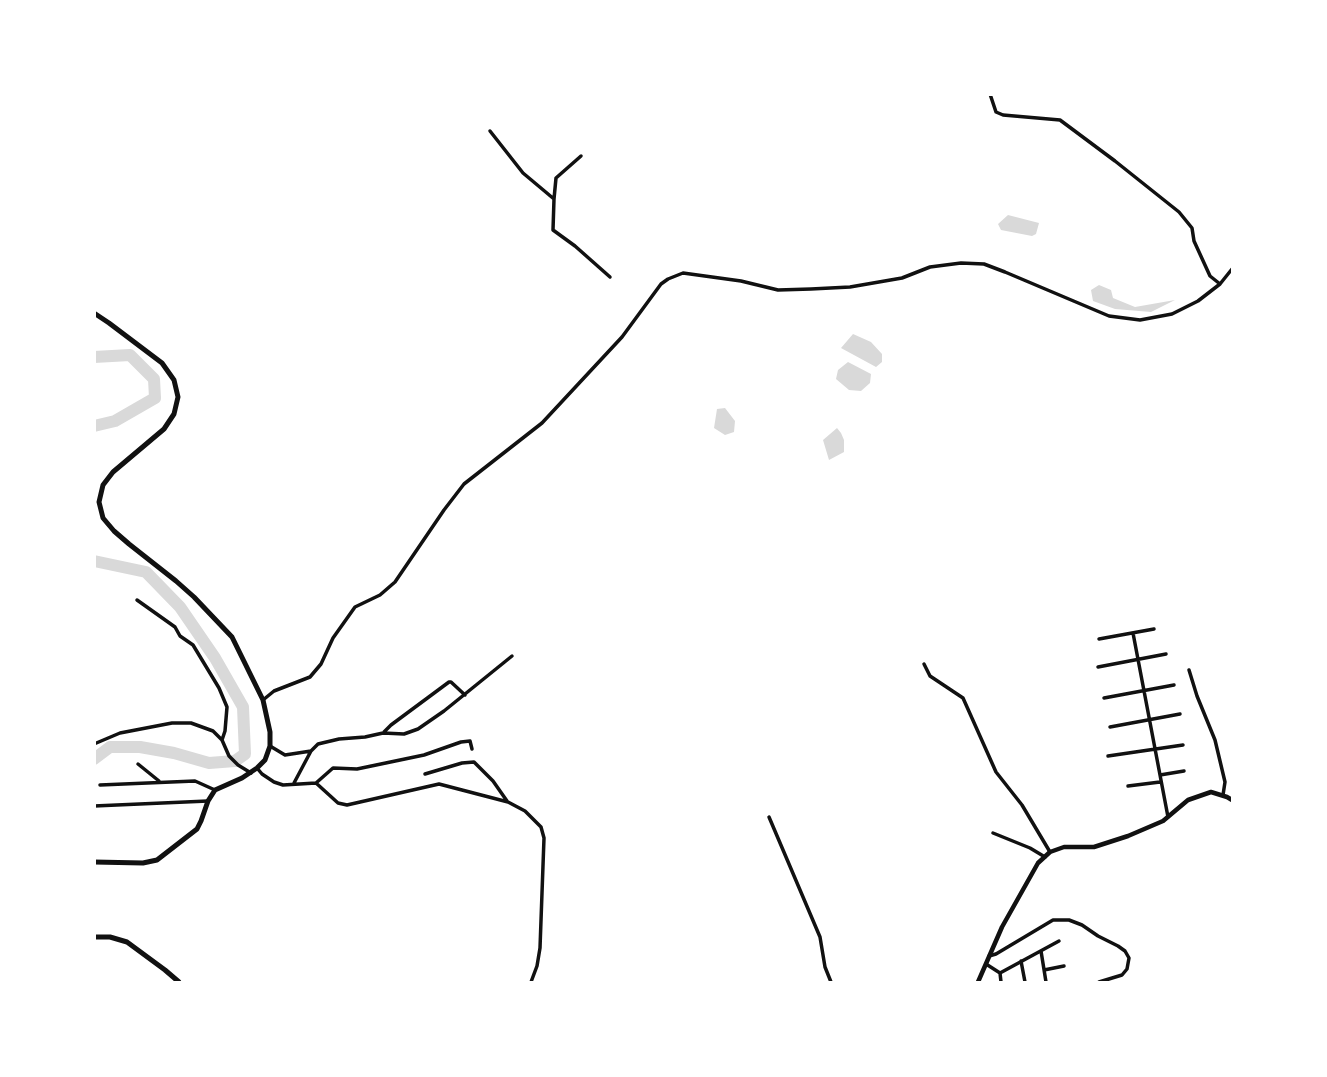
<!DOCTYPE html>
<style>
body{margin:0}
#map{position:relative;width:1327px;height:1077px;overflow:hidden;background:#fff;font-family:Overpass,sans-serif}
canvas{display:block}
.frame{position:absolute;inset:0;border:96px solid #fff;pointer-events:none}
</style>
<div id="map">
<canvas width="1327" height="1077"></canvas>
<div class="frame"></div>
</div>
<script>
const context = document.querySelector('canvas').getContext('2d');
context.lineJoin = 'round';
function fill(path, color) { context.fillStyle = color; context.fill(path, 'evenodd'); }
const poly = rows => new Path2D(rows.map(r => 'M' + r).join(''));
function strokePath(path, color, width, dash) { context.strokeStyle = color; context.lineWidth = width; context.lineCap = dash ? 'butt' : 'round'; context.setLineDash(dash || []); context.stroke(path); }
const water = poly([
 [1008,215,1039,223,1036,234,1032,236,1001,230,998,224],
 [1099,285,1111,290,1113,298,1135,307,1175,300,1151,312,1115,309,1093,301,1091,290],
 [853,334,871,342,882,354,882,362,876,367,841,348],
 [848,362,871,374,870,383,861,391,849,390,836,379,838,370],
 [725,408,735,421,734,432,725,435,714,428,717,409],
 [837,428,841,433,844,440,844,452,829,460,823,440]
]);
const river = poly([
 [94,357,130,355,154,379,155,398,115,421,94,426],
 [94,561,146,572,180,607,215,658,243,707,245,754,235,761,209,763,174,753,140,747,110,747,94,759]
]);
const minor = poly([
 [990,94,996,112,1003,115,1060,120,1115,161,1179,212,1192,228,1194,241,1210,276,1220,284],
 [490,131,523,173,554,199],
 [581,156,556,178,554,199,553,230,575,246,610,277],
 [137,600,175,627,180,636,193,645,219,688,227,707,225,731,222,740],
 [1133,633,1168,817],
 [1099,639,1154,629],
 [924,664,930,676,963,698,996,772,1022,805,1050,852],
 [1098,667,1166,654],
 [1189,670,1197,696,1215,740,1225,782,1223,795],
 [1104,698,1174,685],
 [263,700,274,691,310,677,321,664,333,638,355,607,380,595,395,582,444,510,464,484,542,423,622,337,661,284,668,279,683,273,741,281,778,290,811,289,850,287,902,278,930,267,961,263,984,264,1005,272,1109,316,1140,320,1172,314,1198,301,1220,284,1232,269],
 [1110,727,1180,714],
 [384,732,391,725,449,682,451,682,465,695],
 [94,744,120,733,172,723,191,723,213,731,222,740,229,756,238,765,251,773],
 [270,746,285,755,311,751],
 [1108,756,1183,745],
 [138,764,159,781],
 [257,768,262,774,274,782,283,785,316,783,338,803,347,805,439,784,508,802,525,811,541,827,544,838,540,948,537,966,531,982],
 [425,774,462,763,474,762,493,781,507,801],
 [1160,775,1184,771],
 [294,783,311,751,318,744,339,739,365,737,383,733,404,734,418,729,444,711,512,656],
 [316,783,333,768,357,769,424,755,461,742,470,741,472,749],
 [100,785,195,781,215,790],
 [1128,786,1160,782],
 [94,806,208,801],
 [769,817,820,937,825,967,831,982],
 [993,833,1030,848,1045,857],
 [1041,951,1046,982],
 [989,956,996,954,1053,920,1069,920,1082,925,1098,936,1118,946,1125,951,1129,958,1127,969,1122,975,1099,982],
 [1021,961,1025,982],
 [986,964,1000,973,1001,982],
 [1044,970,1064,966],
 [1000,973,1059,941]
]);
const tertiary = poly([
 [978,982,1002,927,1038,863,1050,852,1064,847,1094,847,1128,836,1163,821,1188,800,1211,792,1227,797,1232,800]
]);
const secondary = poly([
 [94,313,109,323,162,363,174,380,178,397,174,414,164,429,113,472,103,485,99,502,103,518,114,531,129,544,176,581,194,597,232,637,263,700,270,732,270,746,265,760,257,768,242,778,215,790,208,801,201,821,197,829,157,860,143,863,94,862],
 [94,937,110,937,127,942,165,970,179,982]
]);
fill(water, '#d9d9d9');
strokePath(river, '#d9d9d9', 12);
strokePath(minor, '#111', 3.5);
strokePath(tertiary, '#111', 4.5);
strokePath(secondary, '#111', 5);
</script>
